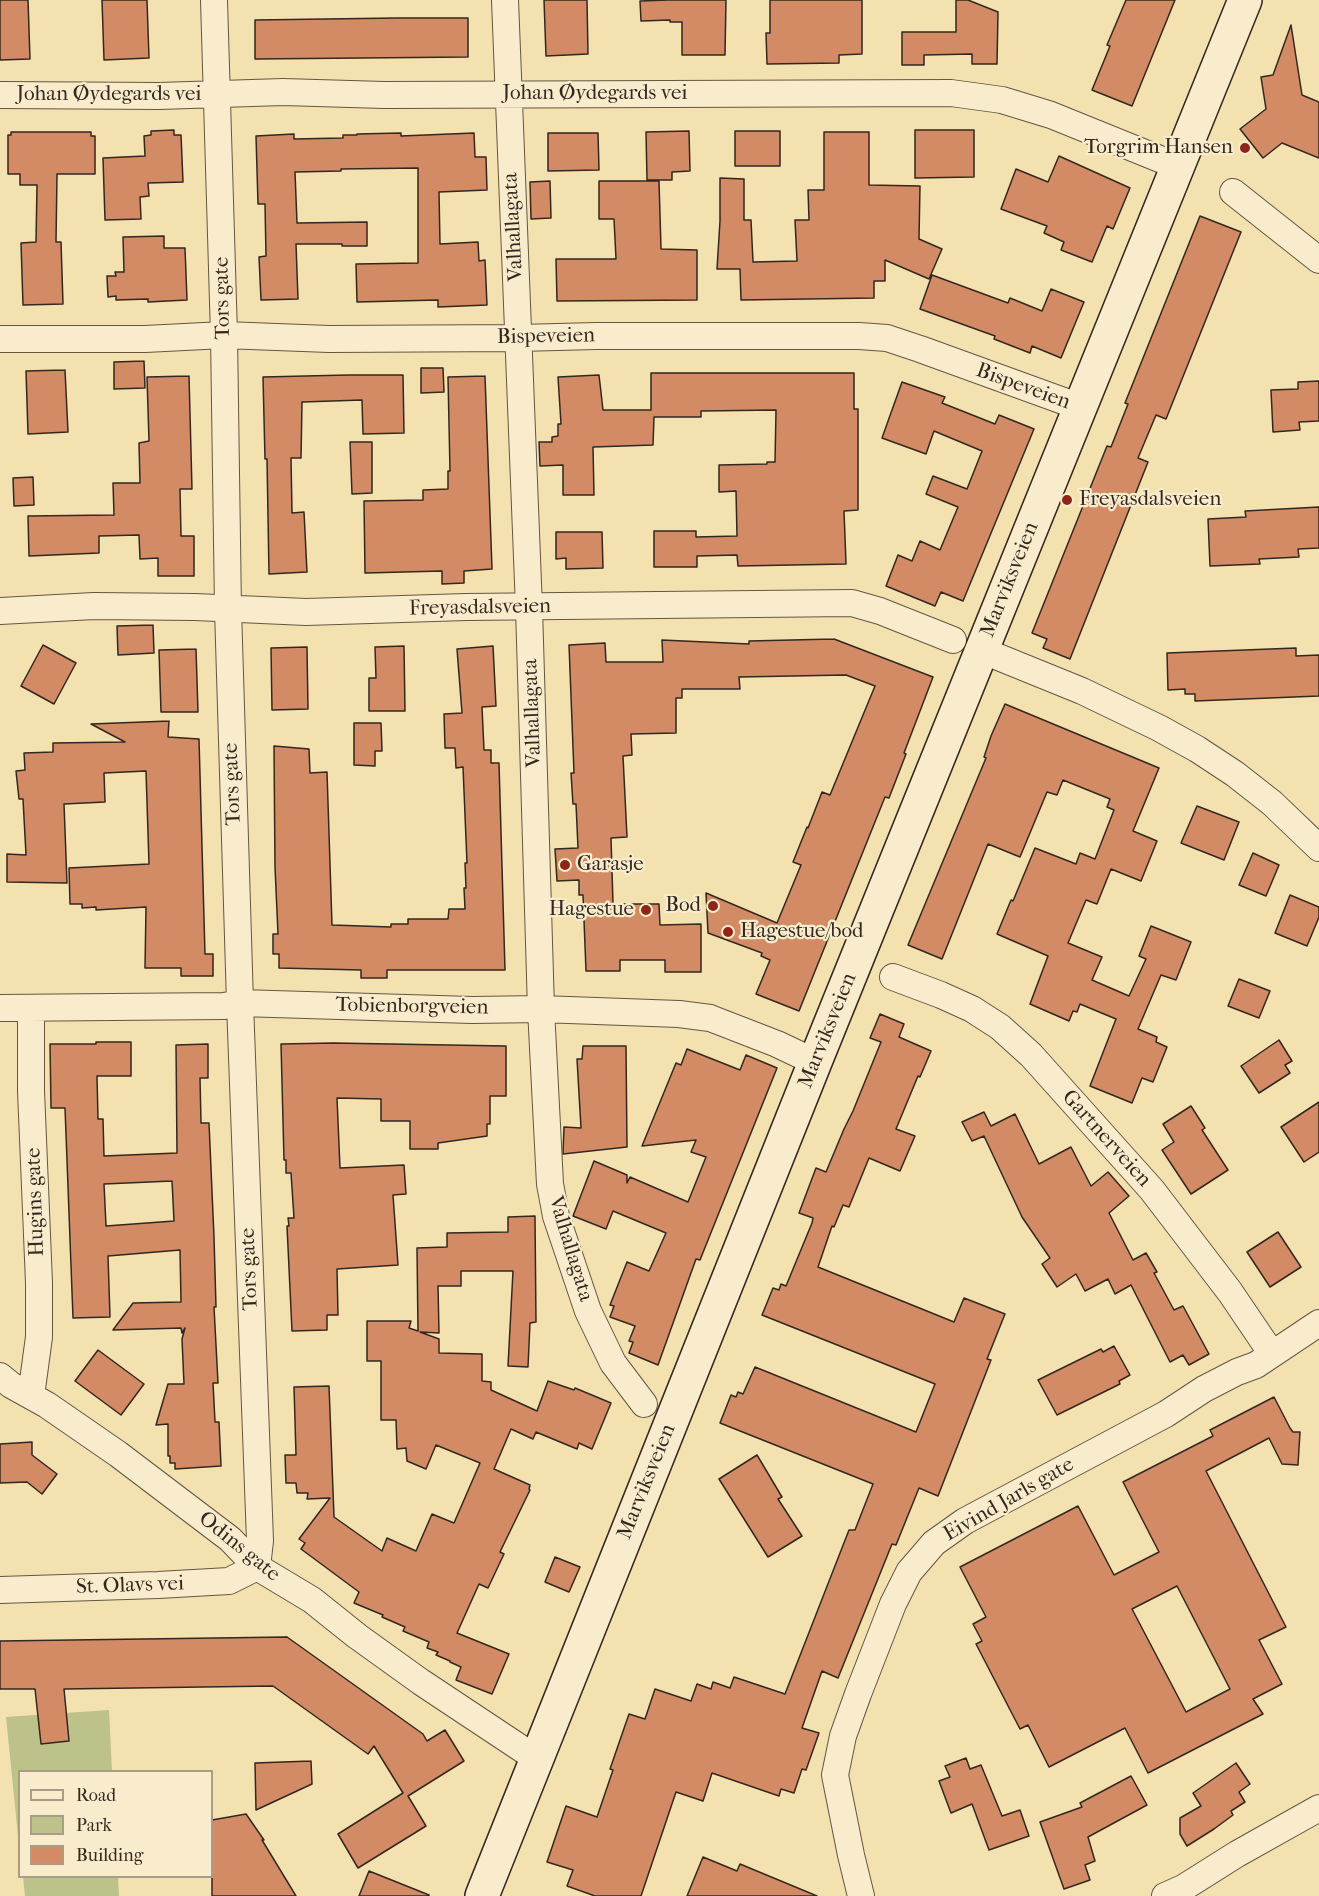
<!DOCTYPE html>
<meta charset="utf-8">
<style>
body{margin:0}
#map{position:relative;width:1319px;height:1896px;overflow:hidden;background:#f4e1b0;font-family:"IM FELL French Canon",serif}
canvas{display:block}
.legend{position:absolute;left:18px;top:1770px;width:195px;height:108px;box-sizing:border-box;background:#f8eccc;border:2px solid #a99d87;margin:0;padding:8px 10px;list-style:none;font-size:18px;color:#332720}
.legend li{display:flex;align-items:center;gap:12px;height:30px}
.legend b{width:30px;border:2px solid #a99d87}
</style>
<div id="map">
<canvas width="1319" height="1896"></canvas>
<ul class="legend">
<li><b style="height:8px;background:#f8eccc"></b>Road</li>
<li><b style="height:16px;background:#bdc28a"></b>Park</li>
<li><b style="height:16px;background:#d28b65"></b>Building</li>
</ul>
</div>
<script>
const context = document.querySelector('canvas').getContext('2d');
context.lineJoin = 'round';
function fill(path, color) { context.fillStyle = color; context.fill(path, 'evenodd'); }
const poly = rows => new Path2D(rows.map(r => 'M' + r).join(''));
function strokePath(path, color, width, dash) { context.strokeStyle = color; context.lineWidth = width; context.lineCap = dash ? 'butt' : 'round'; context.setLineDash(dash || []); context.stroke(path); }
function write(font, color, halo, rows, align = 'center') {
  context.font = font + ' "IM FELL French Canon",serif'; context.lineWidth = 4.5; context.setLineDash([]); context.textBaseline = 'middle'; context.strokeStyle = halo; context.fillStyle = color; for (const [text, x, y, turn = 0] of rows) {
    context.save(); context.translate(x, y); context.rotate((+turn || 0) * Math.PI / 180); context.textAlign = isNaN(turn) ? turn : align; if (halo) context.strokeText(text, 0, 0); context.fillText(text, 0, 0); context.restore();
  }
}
const green = poly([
 [109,1710,112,1771,20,1772,19,1846,6,1717],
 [23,1877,118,1877,119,1896,25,1896]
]);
const building = poly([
 [0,0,28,0,30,59,0,60,0,0],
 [102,0,147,0,149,58,104,60,102,0],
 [544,0,587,0,588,54,546,56,544,0],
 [668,0,726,0,725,55,682,55,682,22,670,22,670,20,641,21,640,1,668,0],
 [770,0,862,0,862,54,839,55,839,63,767,64,766,33,770,33,770,0],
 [956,0,968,0,998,12,997,64,972,64,972,54,924,55,924,65,902,65,902,32,956,32,956,0],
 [1126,0,1175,0,1132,106,1092,90,1110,46,1107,45,1126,0],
 [397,18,468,18,468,57,255,59,255,20,397,18],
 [1291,25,1302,95,1319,102,1319,158,1282,143,1263,158,1240,129,1266,109,1261,77,1273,75,1291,25],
 [174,130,174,135,181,135,183,182,148,183,149,196,140,197,141,219,105,220,103,158,145,156,144,136,151,135,151,131,174,130],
 [915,130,974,130,974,177,915,178,915,130],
 [689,131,690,171,672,172,672,180,647,180,646,132,689,131],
 [735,131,780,131,780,166,735,166,735,131],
 [11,132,91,132,91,136,95,136,95,174,57,174,56,242,61,242,63,304,23,305,21,243,36,242,37,185,20,185,20,174,8,174,8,135,11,135,11,132],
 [824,132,869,132,869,185,920,186,919,239,942,249,929,279,885,260,885,281,874,281,874,298,741,300,740,269,717,269,720,221,720,178,744,179,744,220,751,220,753,262,797,261,795,220,809,220,808,190,824,190,824,132],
 [401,133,401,136,474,133,475,157,486,157,487,190,439,192,440,244,478,242,479,261,485,260,487,305,438,307,438,300,357,302,356,264,418,263,418,168,341,169,341,171,295,172,297,223,367,222,367,246,342,246,342,244,296,244,298,299,261,300,259,257,266,256,265,204,258,204,256,136,294,134,294,139,343,138,343,135,357,135,357,134,401,133],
 [548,133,598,133,599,170,548,171,548,133],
 [1059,156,1130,188,1113,229,1107,226,1092,262,1061,250,1064,242,1044,233,1047,226,1001,209,1016,169,1048,182,1059,156],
 [550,181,551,218,531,219,530,182,550,181],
 [599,181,659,181,661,249,697,250,697,300,557,301,556,259,616,259,614,219,599,219,599,181],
 [1200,216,1241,232,1166,419,1156,415,1138,458,1148,462,1070,659,1043,648,1047,639,1032,633,1107,446,1111,447,1128,404,1125,403,1200,216],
 [164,236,164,248,185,248,187,300,148,302,148,299,116,300,116,296,108,297,107,276,116,276,115,272,124,272,123,237,164,236],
 [932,275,1008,303,1010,298,1042,311,1051,289,1084,302,1061,358,1032,346,1030,353,994,339,995,336,920,309,932,275],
 [144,361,145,388,114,389,114,362,144,361],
 [421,368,443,368,444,392,421,393,421,368],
 [65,370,68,432,28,434,26,371,65,370],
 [651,373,854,373,854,409,858,409,858,510,844,511,846,564,738,566,737,555,697,556,697,567,654,567,654,531,696,531,696,537,737,536,736,491,719,492,719,465,767,464,767,462,775,462,776,410,701,411,701,417,654,417,653,445,593,447,594,495,563,495,563,465,540,466,539,442,552,442,552,437,558,436,558,424,561,424,558,377,599,375,603,410,651,410,651,373],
 [348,375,403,375,404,433,363,434,362,400,302,402,301,458,291,458,292,513,304,512,307,572,269,574,267,459,265,459,263,377,348,375],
 [189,376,192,489,180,489,181,536,194,536,194,576,158,576,158,558,140,559,139,535,99,536,99,553,29,556,28,516,114,515,113,483,140,483,139,443,149,441,147,377,189,376],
 [485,376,492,569,464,571,464,583,442,584,442,571,365,573,364,501,423,500,423,490,448,489,448,471,450,471,448,377,485,376],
 [1319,381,1319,421,1299,422,1300,430,1273,432,1271,390,1298,389,1298,382,1319,381],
 [902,382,945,397,942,403,995,424,999,415,1034,429,963,601,941,592,935,606,886,586,898,555,912,561,920,541,940,550,958,507,926,494,933,476,967,489,982,451,934,431,926,454,882,438,902,382],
 [350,442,372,442,372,493,352,494,350,442],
 [33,477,34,505,14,506,13,478,33,477],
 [1319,507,1319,548,1298,549,1299,557,1259,559,1260,564,1210,566,1208,519,1246,517,1245,511,1319,507],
 [556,532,602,532,603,568,566,569,566,558,556,559,556,532],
 [153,625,154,653,118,655,117,626,153,625],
 [834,639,933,677,904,753,906,754,889,798,885,797,799,1011,756,994,770,960,761,956,762,953,708,933,706,893,777,923,801,865,793,862,807,827,808,828,822,792,830,795,875,686,846,675,739,677,740,689,682,689,682,698,676,698,676,733,631,734,632,755,623,756,627,837,611,838,613,904,659,904,660,925,701,924,701,972,665,972,665,960,620,960,620,971,586,971,583,895,579,895,579,880,557,881,555,849,578,848,576,804,573,804,571,773,574,773,569,645,605,643,606,662,663,662,662,640,749,644,749,641,834,639],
 [43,645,76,663,54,704,21,686,43,645],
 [404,646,405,711,369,711,369,678,376,678,375,647,404,646],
 [493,646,496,706,482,707,484,750,491,750,491,763,499,763,505,970,387,970,387,978,361,978,361,970,279,968,279,954,273,954,273,934,278,934,275,867,274,746,309,749,310,773,327,772,332,925,391,927,391,924,408,924,408,919,448,919,449,909,465,909,464,888,466,888,465,863,467,863,463,767,456,768,455,748,445,748,444,714,462,713,457,649,493,646],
 [307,647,308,709,272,710,271,648,307,647],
 [1296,648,1296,656,1319,655,1319,696,1195,701,1195,694,1185,694,1185,689,1168,690,1167,653,1296,648],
 [196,649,198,712,161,712,159,650,196,649],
 [1005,704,1159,768,1133,831,1157,841,1141,881,1111,869,1097,904,1086,900,1068,943,1102,957,1092,980,1129,996,1146,959,1139,956,1151,926,1191,942,1176,980,1161,975,1138,1029,1157,1037,1156,1042,1167,1047,1153,1082,1142,1078,1132,1103,1090,1086,1116,1019,1080,1004,1077,1012,1073,1011,1069,1021,1030,1004,1048,956,997,934,1011,900,1013,901,1035,848,1076,864,1080,853,1095,859,1114,810,1107,807,1110,799,1063,780,1057,795,1047,792,1020,857,988,844,942,959,908,945,986,758,984,757,991,736,1005,704],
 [169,721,168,737,199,739,205,954,213,954,213,976,181,976,181,968,145,968,146,907,96,910,96,907,82,908,82,904,70,904,69,868,149,864,146,771,104,773,105,802,64,804,67,883,7,882,7,854,26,855,23,799,19,799,16,771,25,770,24,753,53,752,53,743,125,742,91,724,169,721],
 [354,723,381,723,382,751,375,751,375,766,354,765,354,723],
 [1197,806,1239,822,1224,860,1181,843,1197,806],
 [1253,853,1279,865,1266,896,1239,885,1253,853],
 [1290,895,1319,907,1319,917,1307,946,1275,933,1290,895],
 [1239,979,1270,991,1259,1018,1228,1006,1239,979],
 [880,1014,904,1024,899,1037,931,1051,920,1077,918,1076,896,1129,915,1136,900,1171,869,1158,849,1207,843,1205,834,1227,832,1226,818,1267,954,1322,964,1298,1005,1314,987,1359,991,1360,938,1496,919,1488,896,1545,892,1544,838,1678,822,1671,802,1728,819,1733,806,1770,802,1769,794,1793,781,1789,779,1796,712,1773,703,1801,676,1792,641,1896,595,1896,567,1886,573,1870,547,1862,566,1806,597,1817,613,1770,610,1769,629,1714,645,1719,655,1689,691,1701,697,1684,711,1689,713,1682,730,1688,734,1677,785,1694,849,1530,855,1530,873,1484,720,1423,731,1395,736,1397,738,1392,743,1394,755,1367,916,1432,935,1384,762,1315,773,1288,779,1290,781,1284,786,1286,812,1223,813,1218,799,1213,816,1168,826,1172,844,1129,853,1111,881,1042,870,1038,880,1014],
 [1279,1040,1292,1061,1285,1065,1290,1073,1259,1093,1241,1066,1279,1040],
 [96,1042,131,1042,131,1076,97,1076,98,1119,103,1119,104,1156,177,1153,176,1045,208,1044,208,1078,200,1078,201,1123,209,1123,214,1237,216,1307,214,1307,218,1383,213,1383,215,1422,219,1422,221,1466,175,1469,175,1463,170,1463,170,1456,168,1456,168,1424,156,1425,168,1384,184,1384,182,1339,185,1328,182,1333,181,1328,113,1330,133,1303,181,1302,180,1250,108,1256,110,1317,73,1318,65,1108,51,1108,50,1044,96,1044,96,1042],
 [172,1181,174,1221,106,1226,104,1184,172,1181],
 [333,1043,506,1046,506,1096,490,1096,490,1124,487,1124,487,1136,438,1143,438,1149,410,1149,410,1121,381,1121,381,1099,337,1098,340,1168,404,1165,406,1194,393,1195,398,1265,337,1269,338,1315,327,1315,327,1330,292,1331,287,1226,289,1226,288,1218,294,1218,291,1173,286,1173,286,1160,284,1160,281,1044,333,1043],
 [583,1046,626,1046,627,1147,563,1154,564,1127,581,1128,577,1059,582,1059,583,1046],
 [687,1049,740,1070,746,1055,777,1068,700,1260,696,1259,658,1365,629,1353,633,1342,629,1341,635,1326,610,1317,614,1306,610,1305,627,1262,649,1271,666,1233,613,1211,606,1229,573,1216,594,1161,627,1175,627,1183,630,1177,688,1202,706,1157,691,1152,696,1140,642,1146,676,1063,681,1065,687,1049],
 [1319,1102,1319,1152,1304,1162,1281,1127,1319,1102],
 [1191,1106,1205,1128,1202,1130,1228,1170,1191,1194,1162,1150,1174,1142,1163,1124,1191,1106],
 [984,1112,991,1126,1015,1114,1039,1164,1071,1147,1091,1186,1108,1172,1129,1196,1109,1213,1133,1260,1146,1253,1157,1272,1154,1273,1174,1310,1183,1306,1209,1354,1189,1365,1183,1355,1170,1362,1131,1285,1115,1294,1108,1279,1085,1291,1076,1274,1057,1287,1042,1264,1050,1258,1022,1217,984,1136,972,1141,962,1122,984,1112],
 [535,1216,536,1322,530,1323,528,1367,508,1366,513,1271,461,1271,461,1286,438,1286,439,1333,420,1332,439,1339,439,1353,482,1354,482,1381,491,1382,491,1390,537,1411,548,1381,574,1390,575,1388,611,1403,592,1449,579,1443,577,1449,536,1432,533,1439,511,1429,494,1469,530,1485,529,1489,530,1490,500,1552,504,1554,488,1588,479,1584,457,1633,509,1654,492,1694,456,1680,461,1667,450,1662,450,1661,436,1655,438,1652,427,1648,429,1642,403,1631,405,1627,382,1617,383,1615,354,1603,359,1592,301,1549,305,1543,299,1539,330,1498,307,1499,308,1493,297,1493,296,1483,286,1483,285,1455,296,1455,294,1387,329,1386,334,1517,382,1551,387,1538,416,1551,432,1514,454,1523,480,1463,436,1445,426,1469,407,1461,406,1448,397,1449,396,1420,381,1420,381,1361,367,1361,367,1321,411,1321,409,1328,418,1331,417,1248,447,1247,447,1233,508,1232,508,1217,535,1216],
 [1278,1232,1301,1267,1270,1287,1247,1252,1278,1232],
 [1114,1346,1130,1375,1119,1381,1120,1384,1057,1415,1038,1380,1101,1349,1103,1352,1114,1346],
 [98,1350,144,1384,121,1415,75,1381,98,1350],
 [1274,1397,1290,1428,1293,1432,1300,1432,1298,1465,1282,1464,1269,1438,1206,1471,1286,1627,1259,1640,1282,1684,1253,1699,1263,1714,1148,1773,1125,1728,1049,1767,1028,1725,1020,1729,976,1644,982,1641,973,1624,986,1617,960,1567,1078,1506,1114,1575,1159,1552,1123,1482,1213,1436,1210,1430,1274,1397],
 [1177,1586,1230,1689,1186,1712,1132,1609,1177,1586],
 [32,1442,32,1455,57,1474,42,1494,27,1482,0,1483,0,1444,32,1442],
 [757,1455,782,1497,778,1499,802,1536,768,1557,719,1479,757,1455],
 [555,1557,580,1567,569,1592,545,1582,555,1557],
 [287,1637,423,1734,427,1741,445,1730,464,1761,408,1796,426,1826,358,1868,338,1834,403,1793,374,1746,368,1754,273,1686,64,1689,69,1741,41,1744,35,1689,0,1689,0,1641,287,1637],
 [966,1758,970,1769,981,1765,1002,1816,1020,1810,1029,1836,989,1850,972,1804,951,1813,939,1781,950,1777,945,1766,966,1758],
 [311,1761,312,1784,256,1810,255,1763,311,1761],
 [1236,1763,1250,1784,1239,1792,1245,1802,1231,1811,1233,1815,1214,1829,1187,1846,1180,1834,1180,1818,1201,1806,1193,1793,1236,1763],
 [1131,1776,1147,1805,1088,1837,1095,1861,1085,1865,1090,1880,1064,1889,1040,1822,1082,1807,1080,1803,1131,1776],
 [246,1814,264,1840,262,1840,296,1896,212,1896,212,1820,246,1814],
 [703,1857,737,1871,740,1864,817,1896,687,1896,703,1857],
 [369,1871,429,1895,429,1896,359,1896,369,1871]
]);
const minor = poly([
 [505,0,529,608,541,1009,550,1184,556,1216,588,1311,613,1363,644,1404],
 [0,95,159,96,283,92,384,95,951,93,1002,100,1051,115,1177,166],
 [1233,192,1319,260],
 [0,339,145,339,224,335,329,339,519,338,596,336,859,336,887,338,920,349,1080,407],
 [0,611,94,606,195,607,306,612,466,607,852,603,880,611,953,640],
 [981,650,1082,691,1159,728,1197,749,1235,774,1272,803,1319,848],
 [893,977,941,995,972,1009,1000,1027,1031,1055,1152,1190,1230,1292,1272,1354],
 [0,1008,224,1006,240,1003,472,1010,541,1009,679,1014,710,1018,777,1044,815,1062],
 [0,1376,11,1385,47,1405,118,1454,230,1539,257,1567,312,1600,357,1636,421,1682,537,1759],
 [31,1396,39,1337,39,1283,31,1091,31,1008],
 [0,1590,158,1585,229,1581,257,1567,260,1541,240,1003,228,609,224,335,214,0],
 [861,1896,851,1855,835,1775,843,1736,858,1694,893,1604,909,1572,934,1543,965,1521,1166,1414,1204,1389,1237,1372,1256,1365,1319,1323],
 [1165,1896,1183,1888,1237,1854,1319,1808]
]);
const secondary = poly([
 [482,1896,815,1062,1245,0]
]);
const markers = [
 [1245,148,6,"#8f2418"],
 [1067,500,6,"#8f2418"],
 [565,865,6,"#8f2418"],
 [713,906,6,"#8f2418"],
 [646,910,6,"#8f2418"],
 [728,932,6,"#8f2418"]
];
const streetNames = [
 ["Johan Øydegards vei",595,94],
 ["Johan Øydegards vei",109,95],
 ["Valhallagata",514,227,-93],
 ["Tors gate",223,298,-91],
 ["Bispeveien",546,337,-1],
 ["Bispeveien",1023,387,20],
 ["Marviksveien",1010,580,-68],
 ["Freyasdalsveien",480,608,-1],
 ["Valhallagata",533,713,-92],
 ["Tors gate",233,784,-92],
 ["Tobienborgveien",412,1007,1],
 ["Marviksveien",828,1031,-68],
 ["Gartnerveien",1106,1139,48],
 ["Hugins gate",36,1202,-92],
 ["Valhallagata",570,1249,73],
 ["Tors gate",250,1269,-92],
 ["Marviksveien",647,1482,-68],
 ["Eivind Jarls gate",1009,1500,-30],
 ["Odins gate",239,1547,39],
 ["St. Olavs vei",130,1586,-2]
];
const poiNames = [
 ["Torgrim Hansen",1233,148],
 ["Freyasdalsveien",1079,500,"left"],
 ["Garasje",577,865,"left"],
 ["Bod",701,906],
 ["Hagestue",634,910],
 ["Hagestue/bod",740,932,"left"]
];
fill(green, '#bdc28a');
fill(building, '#d28b65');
strokePath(building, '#332720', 1.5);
strokePath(minor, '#635644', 28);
strokePath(secondary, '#332720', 36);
strokePath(minor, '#f8eccc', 26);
strokePath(secondary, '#f8eccc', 33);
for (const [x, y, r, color] of markers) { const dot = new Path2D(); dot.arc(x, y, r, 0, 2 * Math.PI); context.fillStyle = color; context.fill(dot); strokePath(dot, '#f8eccc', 2); }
write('21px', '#332720', '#f8eccc', streetNames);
write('21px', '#332720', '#f8eccc', poiNames, 'right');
</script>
